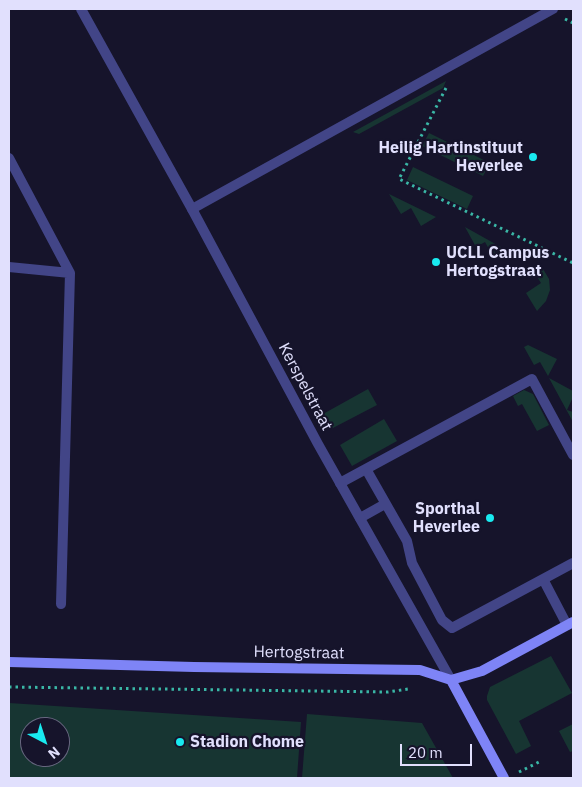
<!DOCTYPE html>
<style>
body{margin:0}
#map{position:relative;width:582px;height:787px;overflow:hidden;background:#16142b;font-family:"IBM Plex Sans",sans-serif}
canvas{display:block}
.frame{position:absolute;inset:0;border:10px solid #e1e0fd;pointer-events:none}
.north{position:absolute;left:20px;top:717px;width:50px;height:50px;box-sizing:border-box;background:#16142b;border:1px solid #67667f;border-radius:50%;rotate:140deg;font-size:14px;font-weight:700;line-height:20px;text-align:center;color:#e1e0fd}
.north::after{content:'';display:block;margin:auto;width:18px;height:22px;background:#19eaf0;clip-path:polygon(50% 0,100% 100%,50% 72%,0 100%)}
.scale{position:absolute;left:400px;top:744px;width:72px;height:22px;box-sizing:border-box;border:2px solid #e1e0fd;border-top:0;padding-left:6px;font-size:15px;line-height:18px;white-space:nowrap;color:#e1e0fd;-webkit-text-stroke:4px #16142b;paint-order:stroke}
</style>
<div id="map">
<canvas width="582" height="787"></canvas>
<div class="frame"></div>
<div class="north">N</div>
<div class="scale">20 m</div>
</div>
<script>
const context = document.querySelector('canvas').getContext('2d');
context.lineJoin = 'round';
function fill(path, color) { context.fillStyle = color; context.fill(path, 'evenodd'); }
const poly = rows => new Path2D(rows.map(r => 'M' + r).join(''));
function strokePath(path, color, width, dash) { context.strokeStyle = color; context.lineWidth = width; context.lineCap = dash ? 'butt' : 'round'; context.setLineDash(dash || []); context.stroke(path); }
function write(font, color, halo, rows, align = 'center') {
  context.font = font + ' "IBM Plex Sans",sans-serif'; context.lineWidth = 4.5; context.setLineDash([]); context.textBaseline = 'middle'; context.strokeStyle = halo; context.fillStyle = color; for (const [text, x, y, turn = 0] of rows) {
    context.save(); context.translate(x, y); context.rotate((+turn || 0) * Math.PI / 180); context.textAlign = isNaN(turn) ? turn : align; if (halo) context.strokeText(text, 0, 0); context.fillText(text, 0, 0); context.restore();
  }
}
const green = poly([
 [446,81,443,88,359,134,353,132],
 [429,133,490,163,483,176,422,146],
 [413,167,473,196,467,209,407,180],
 [389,194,436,217,421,226,411,208,401,214],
 [465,227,508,251,494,258,485,242,476,247],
 [540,264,549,279,550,290,546,301,537,311,526,293,541,283,532,269],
 [528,345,557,359,548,376,540,362,534,365,524,347],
 [549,378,573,391,573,397,567,410,573,412,573,422],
 [368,389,377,405,331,429,323,414],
 [524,390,533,394,549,425,537,431,522,404,518,406,513,396],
 [384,419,397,441,352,466,340,445],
 [551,656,572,693,519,721,531,746,516,754,487,700,487,696,490,687],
 [9,703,301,722,297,778,9,778],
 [30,727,60,727,60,757,30,757],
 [307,714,422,723,453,778,302,778],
 [573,724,573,751,570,752,559,731]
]);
const path = poly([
 [565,19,573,23],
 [446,88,399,179,573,263],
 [9,687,388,692,408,689],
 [519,772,539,762]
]);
const lane = poly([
 [9,158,70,273,9,267],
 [192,209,553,9],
 [366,469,407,541,412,563,442,620,452,628,573,563],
 [340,483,532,379,573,455],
 [360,518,385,504],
 [543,579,567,625],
 [61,604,70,273]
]);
const street = poly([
 [81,9,192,209,318,444,451,680]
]);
const secondary = poly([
 [9,662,194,667,420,670,451,680,482,671,573,622],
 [451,680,504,778]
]);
const markers = [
 [533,157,5,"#19eaf0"],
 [436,262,5,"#19eaf0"],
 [490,518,5,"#19eaf0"],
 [180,742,5,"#19eaf0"]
];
const poiNames = [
 ["Heilig Hartinstituut",523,148],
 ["Heverlee",523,166],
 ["UCLL Campus",446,253,"left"],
 ["Hertogstraat",446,271,"left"],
 ["Sporthal",480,509],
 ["Heverlee",480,527],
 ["Stadion Chome",190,742,"left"]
];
const streetNames = [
 ["Kerspelstraat",305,387,62],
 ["Hertogstraat",299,653,1]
];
fill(green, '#173532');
strokePath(path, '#3ab7a6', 3, [2.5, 4]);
strokePath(lane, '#424587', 10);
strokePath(street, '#424587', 10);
strokePath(secondary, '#7e84f6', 10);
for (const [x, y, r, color] of markers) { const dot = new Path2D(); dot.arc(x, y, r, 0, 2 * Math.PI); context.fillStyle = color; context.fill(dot); strokePath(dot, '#16142b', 2); }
write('bold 16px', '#e1e0fd', '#16142b', poiNames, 'right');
write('16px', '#e1e0fd', '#16142b', streetNames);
</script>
